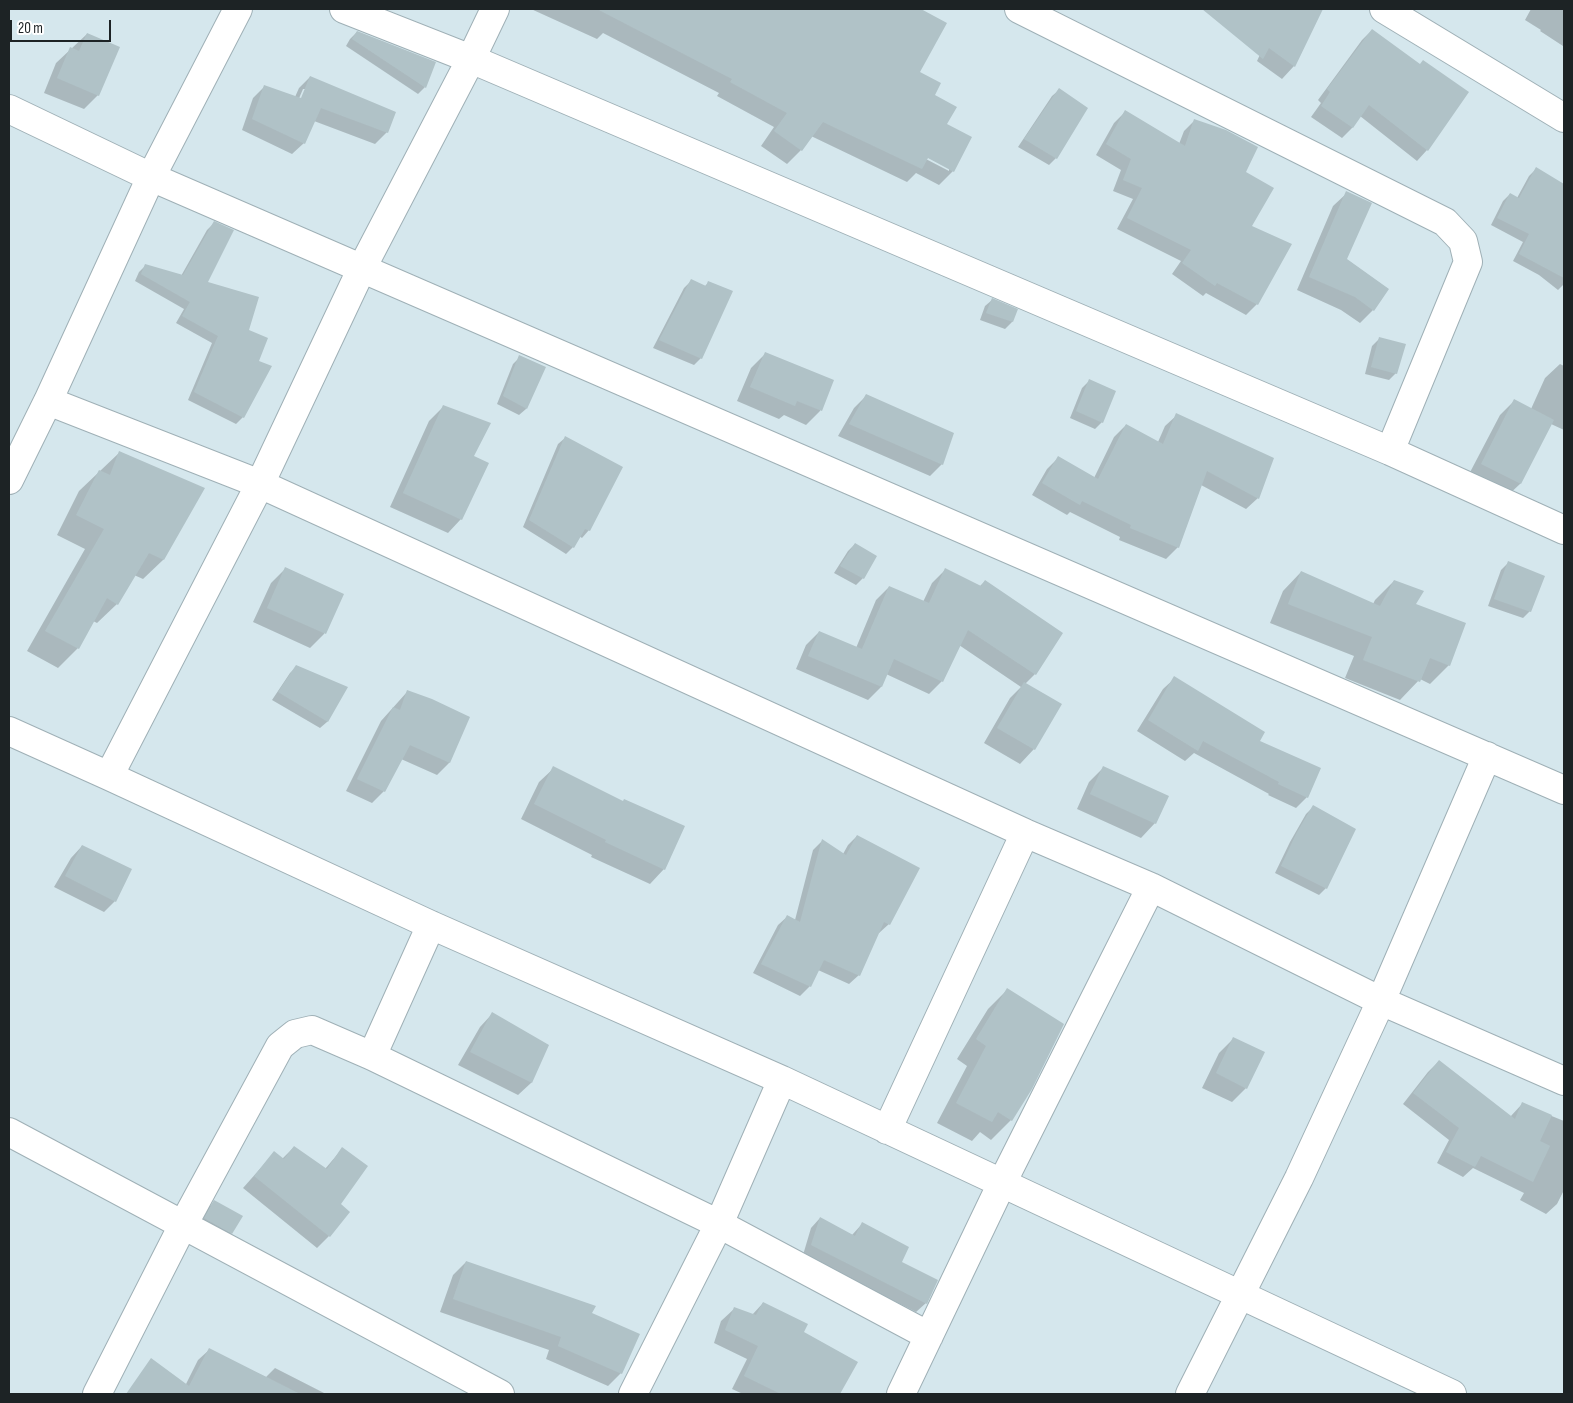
<!DOCTYPE html>
<style>
body{margin:0}
#map{position:relative;width:1573px;height:1403px;overflow:hidden;background:#d5e7ed;font-family:"Sofia Sans Condensed",sans-serif}
canvas{display:block}
.frame{position:absolute;inset:0;border:10px solid #1d2325;pointer-events:none}
.scale{position:absolute;left:10px;top:20px;width:101px;height:22px;box-sizing:border-box;border:2px solid #1d2325;border-top:0;padding-left:6px;font-size:15px;line-height:18px;white-space:nowrap;color:#1d2325;-webkit-text-stroke:4px #fff;paint-order:stroke}
</style>
<div id="map">
<canvas width="1573" height="1403"></canvas>
<div class="frame"></div>
<div class="scale">20 m</div>
</div>
<script>
const context = document.querySelector('canvas').getContext('2d');
context.lineJoin = 'round';
function fill(path, color) { context.fillStyle = color; context.fill(path, 'evenodd'); }
const poly = rows => new Path2D(rows.map(r => 'M' + r).join(''));
function strokePath(path, color, width, dash) { context.strokeStyle = color; context.lineWidth = width; context.lineCap = dash ? 'butt' : 'round'; context.setLineDash(dash || []); context.stroke(path); }
const shadow = poly([
 [531,9,871,9,905,29,918,72,934,96,946,125,953,171,939,185,916,173,907,182,811,136,801,150,787,164,761,146,774,127,717,96,719,93,603,33,597,39],
 [923,155,949,168,949,171,922,157],
 [1281,9,1321,9,1294,66,1282,79,1257,61],
 [1531,9,1564,9,1563,46,1540,31,1541,30,1525,20],
 [1372,30,1420,65,1467,93,1427,150,1417,161,1360,116,1352,128,1342,138,1311,117,1321,103,1318,100,1362,40],
 [357,32,425,87,418,94,346,46,350,39],
 [87,34,98,95,84,109,44,93,56,63],
 [310,77,387,132,375,144,314,121,304,143,292,154,242,130,253,98,265,86,295,97,299,88],
 [303,89,306,89,299,104,297,103],
 [1059,90,1086,108,1056,158,1049,165,1018,147,1052,96],
 [1125,112,1179,144,1184,131,1195,120,1245,172,1250,226,1290,244,1257,304,1246,315,1206,293,1203,296,1172,274,1181,261,1117,229,1133,199,1113,191,1121,170,1096,155,1114,123],
 [1536,169,1564,185,1564,236,1561,242,1564,244,1564,284,1558,290,1539,275,1513,261,1523,242,1491,225,1503,201,1510,194,1517,198,1529,176],
 [1347,193,1346,259,1373,310,1360,323,1341,310,1297,290,1333,206],
 [214,223,207,283,248,330,258,362,243,417,236,424,188,400,212,343,176,323,184,309,135,281,139,272,146,265,181,276,207,230],
 [691,281,704,287,708,283,701,358,694,365,653,348,684,288],
 [992,300,1016,310,1012,322,1005,329,980,320,985,306],
 [1379,339,1396,373,1389,380,1365,374,1372,346],
 [765,354,832,381,820,411,806,425,784,415,779,419,737,401,751,368],
 [520,357,526,409,519,415,497,404,513,364],
 [1560,364,1564,366,1564,430,1551,424,1520,484,1505,498,1467,478,1500,415,1514,401,1531,409,1545,378],
 [1089,381,1102,422,1095,429,1070,418,1082,388],
 [866,396,942,464,930,476,838,436,854,408],
 [443,407,472,457,461,519,448,533,390,507,429,421],
 [1177,415,1258,498,1246,509,1201,485,1178,547,1166,559,1119,540,1120,537,1070,512,1067,515,1032,495,1047,469,1058,458,1094,478,1114,437,1126,425,1158,442,1165,426],
 [565,438,589,530,582,538,579,536,573,547,566,554,523,527,558,444],
 [120,452,203,489,163,560,143,579,134,575,117,604,97,623,93,621,78,648,58,668,27,651,85,549,57,535,79,491],
 [855,544,875,557,863,578,856,585,834,573,848,551],
 [1508,563,1530,611,1523,618,1488,606,1501,570],
 [286,568,342,594,324,634,310,648,253,622,271,583],
 [945,570,980,586,985,581,1035,674,1025,684,1034,749,1020,764,984,743,1010,698,1021,687,959,645,942,681,929,694,886,674,881,687,868,700,796,669,806,645,819,632,856,648,876,600,889,587,923,602,932,583],
 [1301,572,1373,604,1375,600,1394,581,1414,604,1449,665,1430,684,1420,679,1400,700,1345,678,1354,656,1270,623,1283,591],
 [297,666,346,688,327,722,320,728,272,700,290,673],
 [1175,678,1258,742,1307,797,1296,808,1268,795,1269,794,1194,753,1185,761,1137,731,1163,689],
 [407,692,469,717,449,763,437,775,401,759,384,791,372,803,346,791,381,721],
 [554,768,622,802,664,869,650,884,591,857,592,855,521,819,539,782],
 [1103,768,1155,823,1141,838,1077,809,1089,782],
 [1313,807,1326,888,1319,895,1275,873,1290,842,1306,814],
 [857,836,889,924,879,933,878,932,859,975,849,984,818,970,810,986,800,996,753,973,778,925,788,916,795,920,813,850,822,841,843,854,848,845],
 [82,846,115,901,104,912,54,887,71,858],
 [1007,990,1011,1120,991,1140,980,1132,972,1141,937,1123,967,1066,957,1059,988,1009],
 [492,1014,548,1045,531,1083,518,1095,458,1065,480,1027],
 [1234,1038,1246,1088,1232,1102,1202,1088,1219,1053],
 [1439,1061,1510,1117,1522,1104,1564,1121,1564,1190,1557,1204,1546,1214,1520,1200,1524,1193,1473,1168,1463,1177,1437,1163,1449,1140,1403,1104,1428,1072],
 [294,1147,325,1169,342,1149,339,1205,329,1236,317,1248,243,1188,274,1153,282,1159],
 [215,1201,231,1233,225,1240,198,1226,208,1208],
 [820,1218,852,1235,862,1224,900,1263,926,1303,916,1312,803,1255,811,1228],
 [466,1262,621,1373,608,1386,546,1359,549,1350,440,1312,453,1275],
 [763,1303,802,1332,856,1363,839,1394,743,1394,732,1389,747,1359,714,1343,721,1321,734,1309,752,1315],
 [209,1350,266,1377,275,1368,326,1394,181,1394,198,1360]
]);
const building = poly([
 [597,9,921,9,947,23,920,72,941,83,935,95,957,107,947,124,972,137,954,172,928,158,922,169,823,122,802,151,774,131,787,113,730,82,732,79],
 [1202,9,1323,9,1295,67,1269,48,1263,59],
 [1372,29,1420,64,1423,60,1469,92,1428,151,1369,105,1353,128,1321,106,1330,92,1327,89],
 [357,31,436,62,426,88,352,39],
 [87,33,120,47,99,96,57,78,70,47,79,51],
 [310,76,396,112,388,133,321,108,305,144,252,119,264,85,301,98],
 [1059,88,1088,108,1057,159,1024,139],
 [1125,110,1185,146,1194,119,1226,130,1258,147,1246,172,1274,188,1252,226,1292,244,1258,305,1217,283,1215,286,1182,263,1191,250,1127,218,1142,188,1123,180,1131,159,1106,144],
 [1536,167,1564,184,1564,278,1519,254,1529,234,1497,218,1510,193,1519,198],
 [1346,191,1372,203,1347,259,1389,289,1374,311,1355,297,1309,277],
 [214,221,234,230,208,282,259,297,249,330,268,338,259,361,272,366,244,418,194,392,218,336,182,316,190,302,141,274,145,264,183,275],
 [691,279,706,286,708,281,733,291,702,359,659,340],
 [992,298,1018,309,1013,322,986,313],
 [1379,337,1406,344,1397,374,1371,367],
 [765,352,834,380,822,411,797,401,795,406,750,387],
 [519,355,546,367,527,409,503,396],
 [1089,379,1116,391,1103,423,1076,411],
 [866,394,954,433,943,465,849,424],
 [1514,399,1554,420,1521,484,1481,464],
 [443,405,491,423,474,456,489,463,462,520,403,493],
 [1176,413,1274,458,1259,499,1207,471,1179,548,1130,528,1131,525,1082,501,1080,505,1042,483,1058,456,1098,479,1126,424,1163,444],
 [565,436,623,467,590,531,585,529,574,548,529,520],
 [119,451,205,488,164,560,149,553,118,605,107,598,79,649,45,631,104,529,76,515,99,470,110,475],
 [855,543,877,556,864,579,840,566],
 [1508,561,1545,576,1531,612,1494,599],
 [285,567,344,594,326,634,267,608],
 [945,568,981,586,985,580,1063,633,1036,675,968,630,943,682,894,659,882,687,808,656,819,631,862,649,889,586,929,603],
 [1301,571,1380,606,1394,580,1424,591,1416,604,1466,623,1450,666,1430,658,1420,682,1363,660,1372,637,1288,604],
 [296,665,348,687,328,722,278,692],
 [1174,676,1265,732,1260,741,1321,768,1308,798,1278,784,1279,782,1203,741,1198,751,1148,720],
 [1024,682,1062,704,1035,750,997,728],
 [407,690,432,699,470,717,450,763,410,745,385,792,357,779,393,707,400,710],
 [553,766,623,801,624,799,685,826,665,870,605,842,606,840,534,804],
 [1103,766,1169,796,1156,824,1090,794],
 [1313,805,1356,829,1327,889,1281,866,1296,834],
 [857,835,920,868,890,925,884,922,860,976,824,960,811,987,761,964,787,915,800,922,822,839,846,855],
 [82,845,132,869,116,902,65,876],
 [1007,988,1064,1024,1032,1089,1012,1121,998,1112,992,1122,956,1103,986,1046,976,1039],
 [492,1012,549,1045,532,1083,470,1052],
 [1233,1037,1265,1052,1247,1089,1216,1073],
 [1439,1060,1515,1119,1522,1102,1552,1115,1540,1141,1550,1146,1533,1182,1481,1156,1475,1167,1446,1152,1459,1128,1413,1093],
 [294,1146,327,1169,342,1147,368,1166,341,1204,350,1212,330,1237,254,1176,274,1151,284,1159],
 [214,1200,243,1216,232,1234,204,1218],
 [820,1217,855,1236,862,1222,909,1247,902,1262,938,1280,927,1304,811,1245],
 [466,1261,596,1306,592,1313,640,1334,622,1374,558,1346,561,1337,453,1299],
 [763,1302,808,1324,804,1332,858,1362,840,1394,781,1394,744,1376,758,1346,725,1330,734,1307,756,1315],
 [209,1348,300,1394,126,1394,151,1358,189,1386]
]);
const minor = poly([
 [344,9,471,59,1390,451,1564,530],
 [1019,9,1445,222,1463,241,1468,262,1390,451],
 [1384,9,1564,118],
 [9,109,151,177,1564,790],
 [48,401,260,484,1025,833,1151,887,1381,1001,1564,1081],
 [9,480,48,401,151,177,238,9],
 [9,731,109,776,431,925,782,1080,1452,1394],
 [109,776,260,484,362,268,471,59,495,9],
 [372,1056,431,925],
 [887,1130,1025,833],
 [9,1132,500,1394],
 [97,1394,183,1225,280,1046,295,1034,312,1030,372,1056,719,1224,929,1336],
 [633,1394,719,1224,782,1080],
 [901,1394,1002,1183,1151,887],
 [1190,1394,1299,1178,1381,1001,1487,756]
]);
fill(shadow, '#0003');
fill(building, '#b0c2c7');
strokePath(minor, '#9fb0b6', 30);
strokePath(minor, '#fff', 28);
</script>
